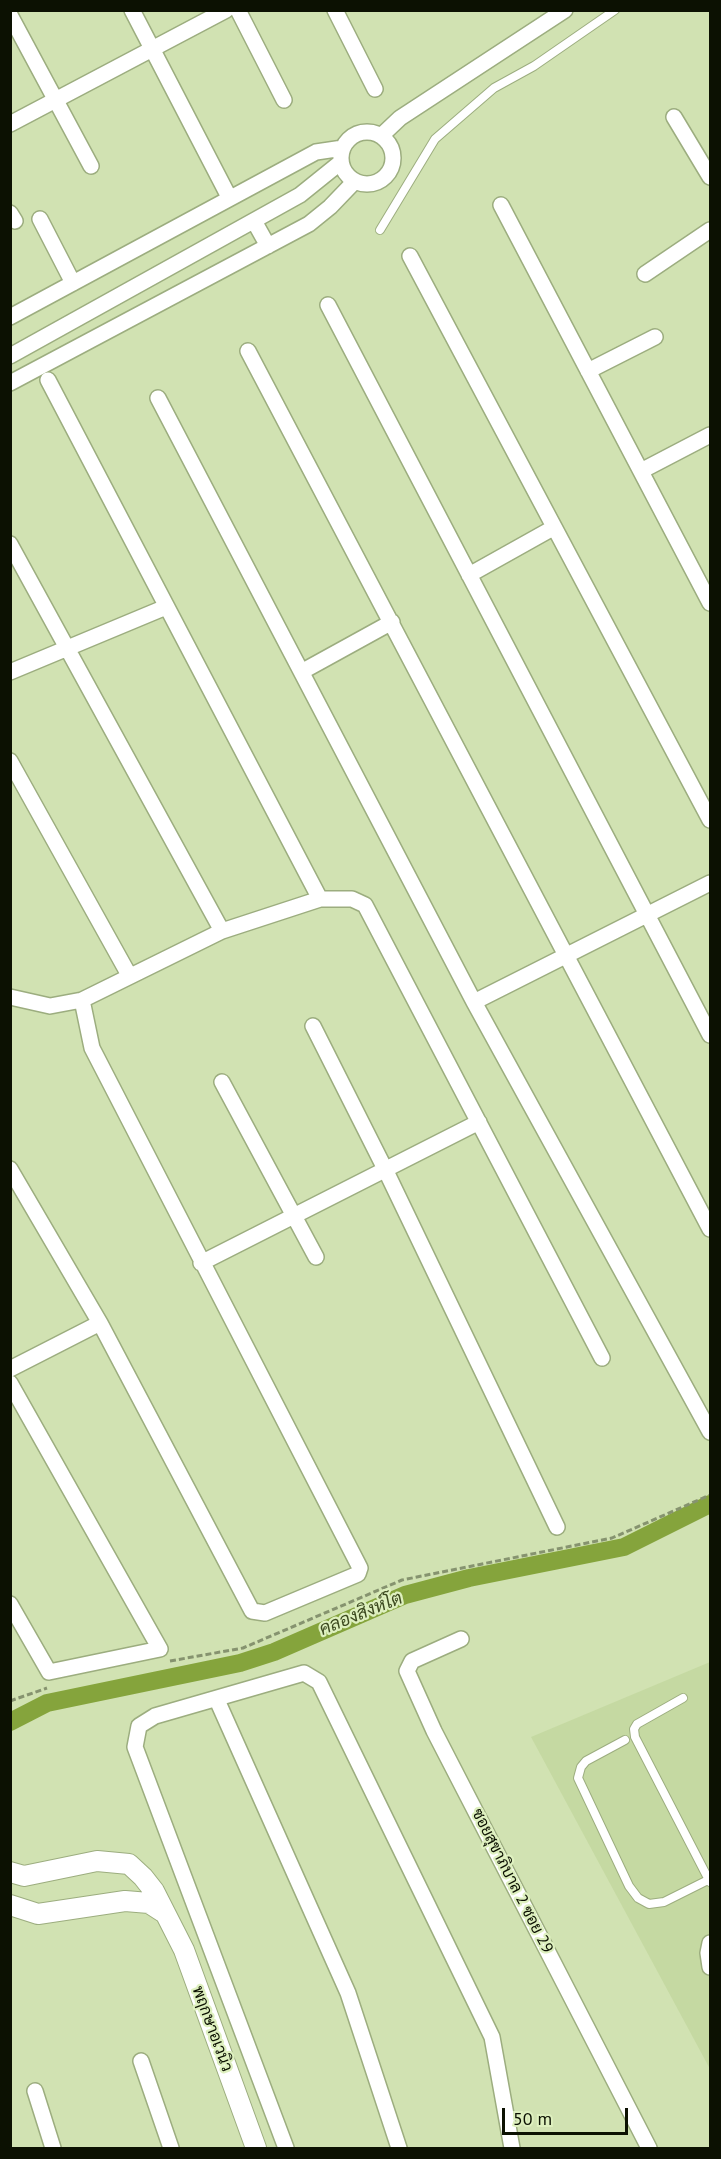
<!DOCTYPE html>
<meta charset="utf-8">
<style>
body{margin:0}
#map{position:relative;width:721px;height:2159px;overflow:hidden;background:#d1e2b2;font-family:"PT Sans",sans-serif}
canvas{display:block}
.frame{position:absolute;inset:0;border:12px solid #0c1102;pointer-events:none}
.scale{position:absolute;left:502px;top:2108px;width:126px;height:27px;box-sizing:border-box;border:3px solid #0c1102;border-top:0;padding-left:8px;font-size:18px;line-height:21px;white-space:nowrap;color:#0c1102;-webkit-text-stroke:4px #def0bf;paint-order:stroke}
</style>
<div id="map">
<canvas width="721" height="2159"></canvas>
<div class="frame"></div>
<div class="scale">50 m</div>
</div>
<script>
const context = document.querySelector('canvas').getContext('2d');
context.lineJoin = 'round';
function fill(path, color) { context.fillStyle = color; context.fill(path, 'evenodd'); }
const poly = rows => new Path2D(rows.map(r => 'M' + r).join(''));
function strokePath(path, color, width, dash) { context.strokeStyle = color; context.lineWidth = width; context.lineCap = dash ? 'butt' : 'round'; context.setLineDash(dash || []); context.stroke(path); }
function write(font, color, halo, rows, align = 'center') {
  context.font = font + ' "PT Sans",Sarabun,sans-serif'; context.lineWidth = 4.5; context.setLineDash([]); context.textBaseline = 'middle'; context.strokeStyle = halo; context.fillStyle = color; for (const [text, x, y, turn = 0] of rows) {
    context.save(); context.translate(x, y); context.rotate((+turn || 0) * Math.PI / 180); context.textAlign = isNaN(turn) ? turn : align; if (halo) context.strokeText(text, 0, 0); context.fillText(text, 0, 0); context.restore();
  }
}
const built = poly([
 [710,1662,710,2069,531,1737]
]);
const canal = poly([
 [10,1722,47,1703,240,1663,274,1652,405,1595,469,1578,624,1547,710,1504]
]);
const path = poly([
 [170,1661,243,1648,402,1580,612,1538,710,1495],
 [10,1701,47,1688]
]);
const service = poly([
 [380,230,435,139,494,88,534,66,615,10],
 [683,1698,637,1724,634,1729,635,1737,710,1882],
 [625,1740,586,1761,581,1767,578,1778,629,1886,638,1898,649,1904,664,1902,710,1879]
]);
const minor = poly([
 [132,10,229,197],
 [238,10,284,100],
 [335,10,375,89],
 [10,15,91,166],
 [674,117,710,177],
 [10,124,226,10],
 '341 158a26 26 0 1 1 52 0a26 26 0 1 1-52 0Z',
 [381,136,400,118,565,10],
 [501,205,710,603],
 [10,213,15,221],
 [40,219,73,283],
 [254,221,268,246],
 [410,256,710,820],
 [645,274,710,230],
 [328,305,710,1035],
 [10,317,316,152,343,148],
 [248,351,710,1229],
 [10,356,300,195,341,162],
 [588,371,655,337],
 [48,380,320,899],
 [10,383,309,224,330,207,355,181],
 [158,398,474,1002,710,1432],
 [641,471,710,435],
 [10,544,222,931],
 [469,575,553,528],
 [303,671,392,622],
 [10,672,166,607],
 [10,761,129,975],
 [10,997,50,1006,82,1000,222,931,320,899,352,899,365,905,602,1358],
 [474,1002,710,883],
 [313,1026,385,1169,557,1527],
 [222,1082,316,1257],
 [10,1169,100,1323,252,1611,265,1613,358,1574,360,1568,357,1562,92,1048,82,1000],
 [201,1263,479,1122],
 [10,1369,100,1323],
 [10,1383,160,1649,49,1672,10,1604],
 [461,1639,412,1661,407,1671,434,1731,649,2148],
 [217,1700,348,1993,399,2148],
 [710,1943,708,1953,710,1967],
 [141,2061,171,2148],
 [35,2091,53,2148],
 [286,2148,135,1747,139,1726,155,1716,304,1673,319,1682,492,2037,512,2148]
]);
const tertiary = poly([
 [10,1872,24,1876,97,1861,129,1864,143,1877,154,1891,184,1950,256,2148],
 [10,1905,38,1914,125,1901,149,1903,163,1912]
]);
const streetNames = [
 ["ซอยสุขาภิบาล 2 ซอย 29",512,1881,63],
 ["พฤกษาอเวนิว",212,2029,70]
];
const waterNames = [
 ["คลองสิงห์โต",361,1614,-22]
];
fill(built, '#c5d9a2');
strokePath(canal, '#85a43c', 18);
strokePath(service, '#9cad7f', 10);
strokePath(minor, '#9cad7f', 18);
strokePath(tertiary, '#9cad7f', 22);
strokePath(path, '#86936f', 3, [6, 3]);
strokePath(service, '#fff', 8);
strokePath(minor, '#fff', 15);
strokePath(tertiary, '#fff', 20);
write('16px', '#0c1102', '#def0bf', streetNames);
write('italic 18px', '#3d4a20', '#def0bf', waterNames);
</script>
